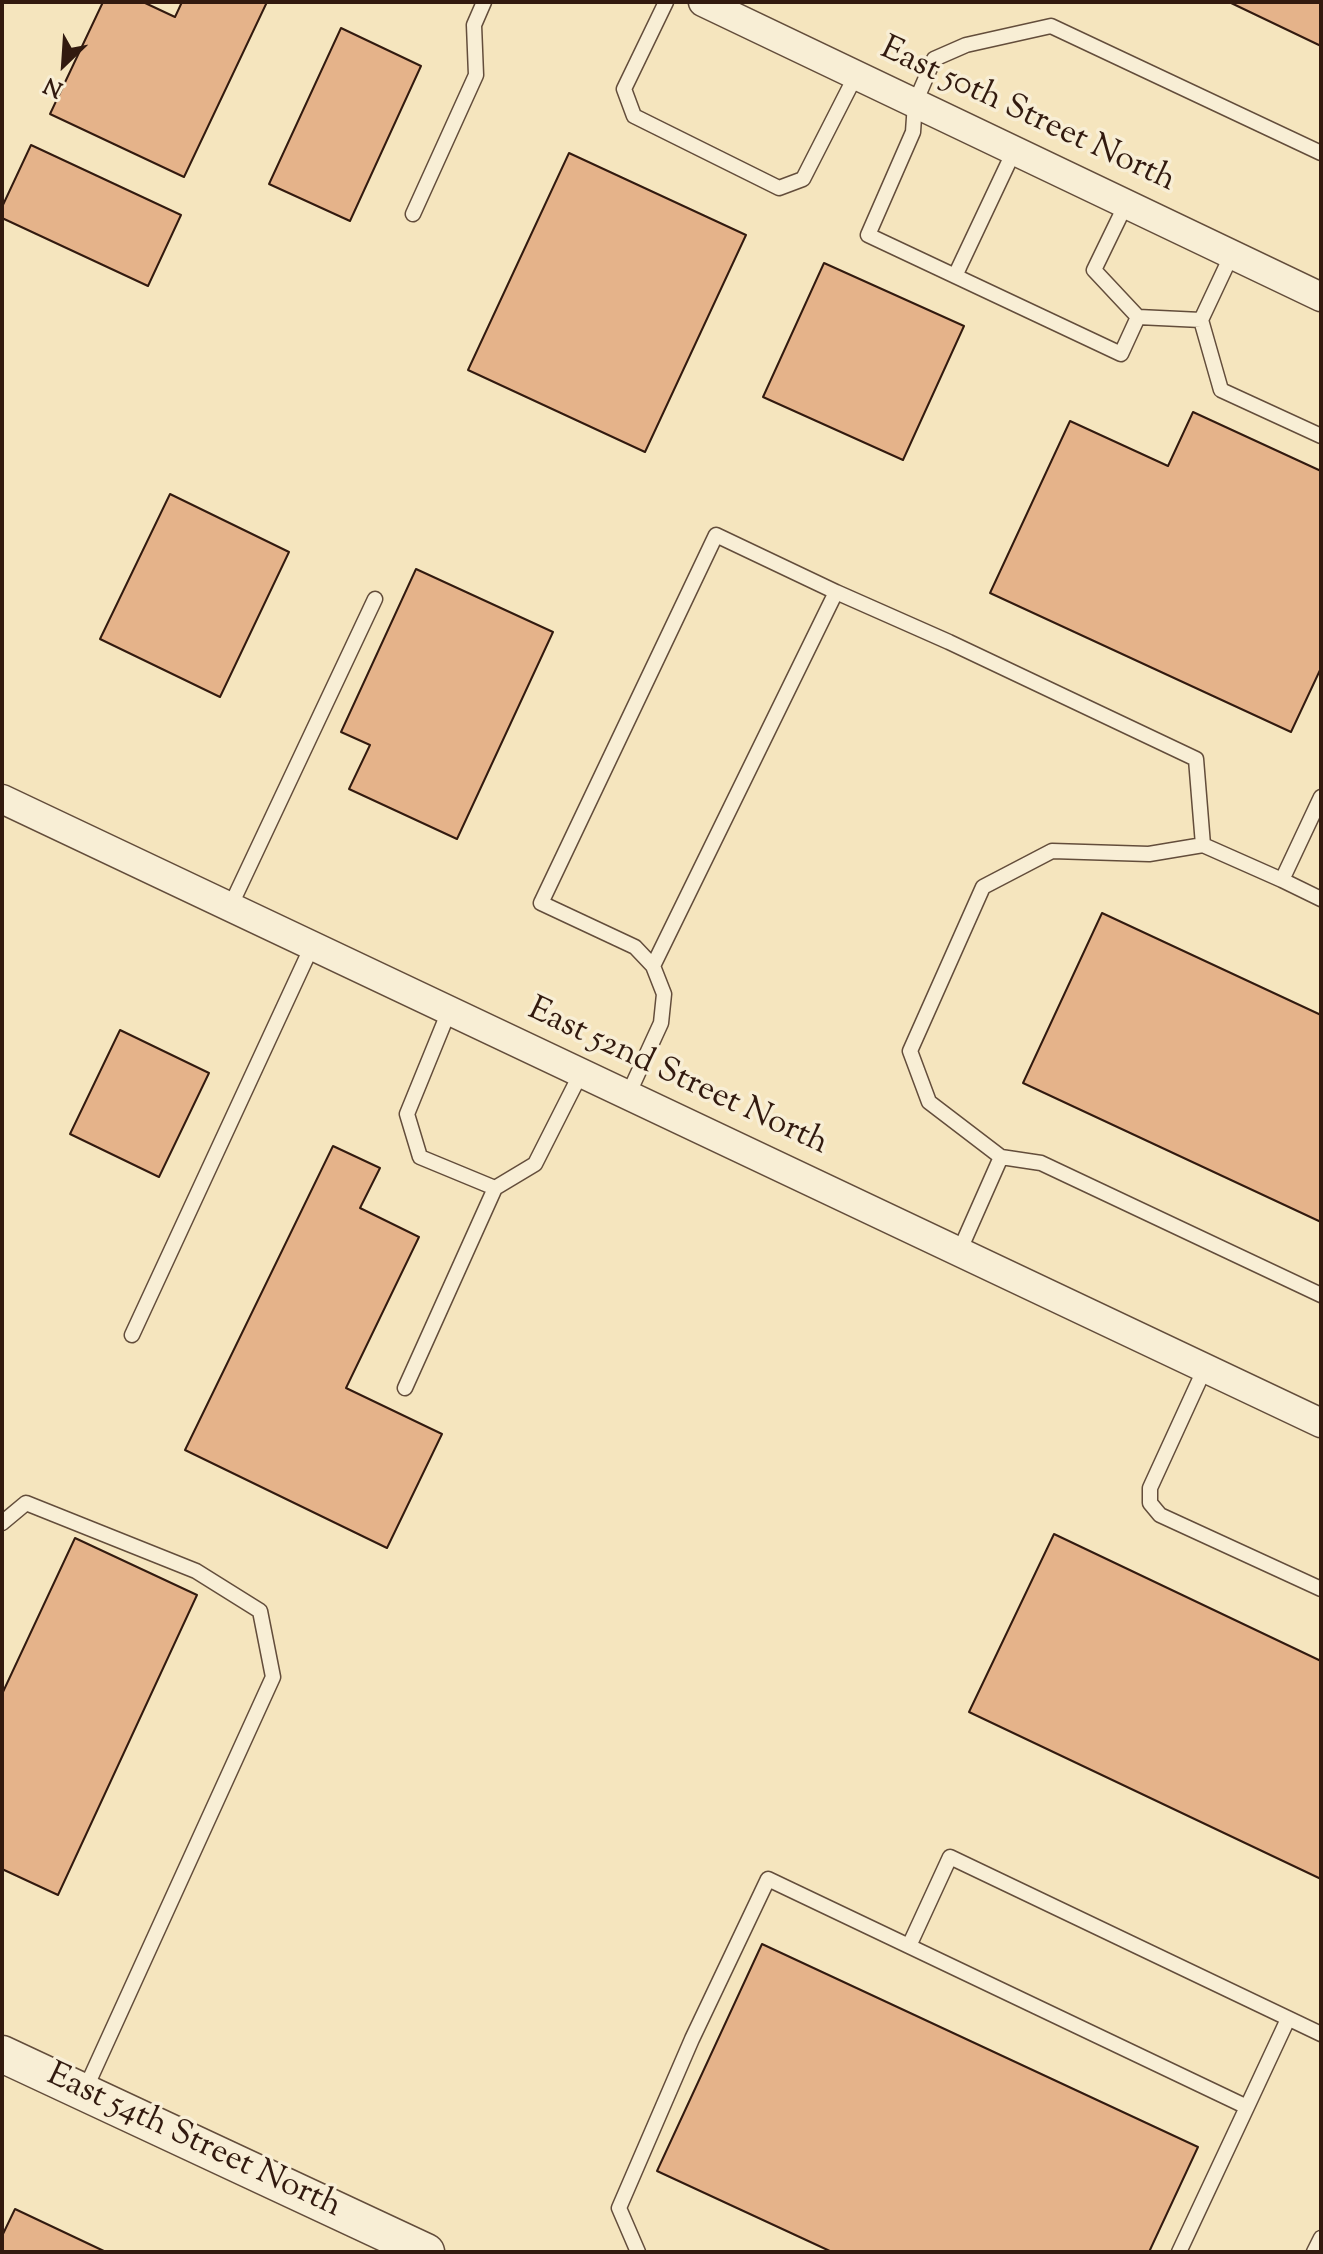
<!DOCTYPE html>
<style>
body{margin:0}
#map{position:relative;width:1323px;height:2254px;overflow:hidden;background:#f5e5be;font-family:"Sorts Mill Goudy",serif}
canvas{display:block}
.frame{position:absolute;inset:0;border:4px solid #321a0f;pointer-events:none}
.north{position:absolute;left:24px;top:24px;width:80px;height:80px;-webkit-text-stroke:6px #f8eed5;paint-order:stroke;rotate:205deg;font-size:22px;font-weight:700;line-height:32px;text-align:center;color:#321a0f}
.north::after{content:'';display:block;margin:auto;width:28px;height:36px;background:#321a0f;clip-path:polygon(50% 0,100% 100%,50% 72%,0 100%)}
</style>
<div id="map">
<canvas width="1323" height="2254"></canvas>
<div class="frame"></div>
<div class="north">N</div>
</div>
<script>
const context = document.querySelector('canvas').getContext('2d');
context.lineJoin = 'round';
function fill(path, color) { context.fillStyle = color; context.fill(path, 'evenodd'); }
const poly = rows => new Path2D(rows.map(r => 'M' + r).join(''));
function strokePath(path, color, width, dash) { context.strokeStyle = color; context.lineWidth = width; context.lineCap = dash ? 'butt' : 'round'; context.setLineDash(dash || []); context.stroke(path); }
function write(font, color, halo, rows, align = 'center') {
  context.font = font + ' "Sorts Mill Goudy",serif'; context.lineWidth = 7; context.setLineDash([]); context.textBaseline = 'middle'; context.strokeStyle = halo; context.fillStyle = color; for (const [text, x, y, turn = 0] of rows) {
    context.save(); context.translate(x, y); context.rotate((+turn || 0) * Math.PI / 180); context.textAlign = isNaN(turn) ? turn : align; if (halo) context.strokeText(text, 0, 0); context.fillText(text, 0, 0); context.restore();
  }
}
const building = poly([
 [103,2,143,2,175,17,182,2,267,2,184,177,50,114,103,2],
 [1229,2,1321,2,1321,46,1229,2],
 [341,28,421,66,350,221,269,184,341,28],
 [31,145,181,215,148,286,2,218,2,207,31,145],
 [569,153,746,235,645,452,468,370,569,153],
 [824,263,964,326,903,460,763,397,824,263],
 [1193,412,1321,471,1321,668,1291,732,990,593,1070,421,1168,466,1193,412],
 [170,494,289,552,220,697,100,639,170,494],
 [416,569,553,632,457,839,349,789,370,745,341,732,416,569],
 [1102,913,1321,1015,1321,1222,1023,1083,1102,913],
 [120,1030,209,1073,159,1177,70,1134,120,1030],
 [333,1146,380,1168,360,1208,419,1237,346,1388,442,1434,387,1548,185,1450,333,1146],
 [1054,1534,1321,1661,1321,1879,969,1712,1054,1534],
 [75,1538,197,1595,58,1895,2,1869,2,1694,75,1538],
 [762,1944,1198,2147,1149,2252,832,2252,657,2171,762,1944],
 [15,2209,106,2252,2,2252,2,2236,15,2209]
]);
const service = poly([
 [666,2,624,89,634,116,779,188,803,179,856,75],
 [1126,204,1094,270,1138,317,1201,320,1232,254],
 [413,214,476,75,474,25,484,2],
 [955,276,1014,151],
 [1138,317,1121,354,868,235,913,132,915,103,934,59,966,45,1051,26,1321,153],
 [1201,320,1221,390,1321,436],
 [836,592,949,642,1196,759,1203,845],
 [1321,797,1282,880,1321,899],
 [230,907,375,599],
 [449,1011,407,1114,420,1157,495,1188,535,1164,581,1073],
 [628,1095,661,1023,664,994,653,966,635,947,541,903,716,535,836,592,653,966],
 [1001,1157,1041,1163,1321,1295],
 [959,1252,1001,1157,929,1102,910,1051,983,887,1052,851,1149,854,1203,845,1282,880],
 [132,1335,312,946],
 [1205,1368,1150,1488,1150,1503,1160,1515,1321,1589],
 [405,1388,495,1188],
 [2,1523,26,1503,196,1571,260,1611,273,1677,84,2092],
 [909,1946,950,1857,1321,2034],
 [1247,2107,1288,2019],
 [638,2252,619,2208,692,2039,768,1879,1247,2107,1179,2252],
 [1314,2252,1321,2238]
]);
const minor = poly([
 [703,2,1321,297],
 [2,799,1321,1423]
]);
const tertiary = poly([
 [2,2054,426,2252]
]);
const streetNames = [
 ["East 50th Street North",1027,117,25],
 ["East 52nd Street North",677,1079,25],
 ["East 54th Street North",193,2143,25]
];
fill(building, '#e5b38a');
strokePath(building, '#321a0f', 2);
strokePath(service, '#634d3b', 17);
strokePath(minor, '#634d3b', 31);
strokePath(tertiary, '#634d3b', 39);
strokePath(service, '#f8eed5', 14);
strokePath(minor, '#f8eed5', 28);
strokePath(tertiary, '#f8eed5', 36);
write('34px', '#321a0f', '#f8eed5', streetNames);
</script>
